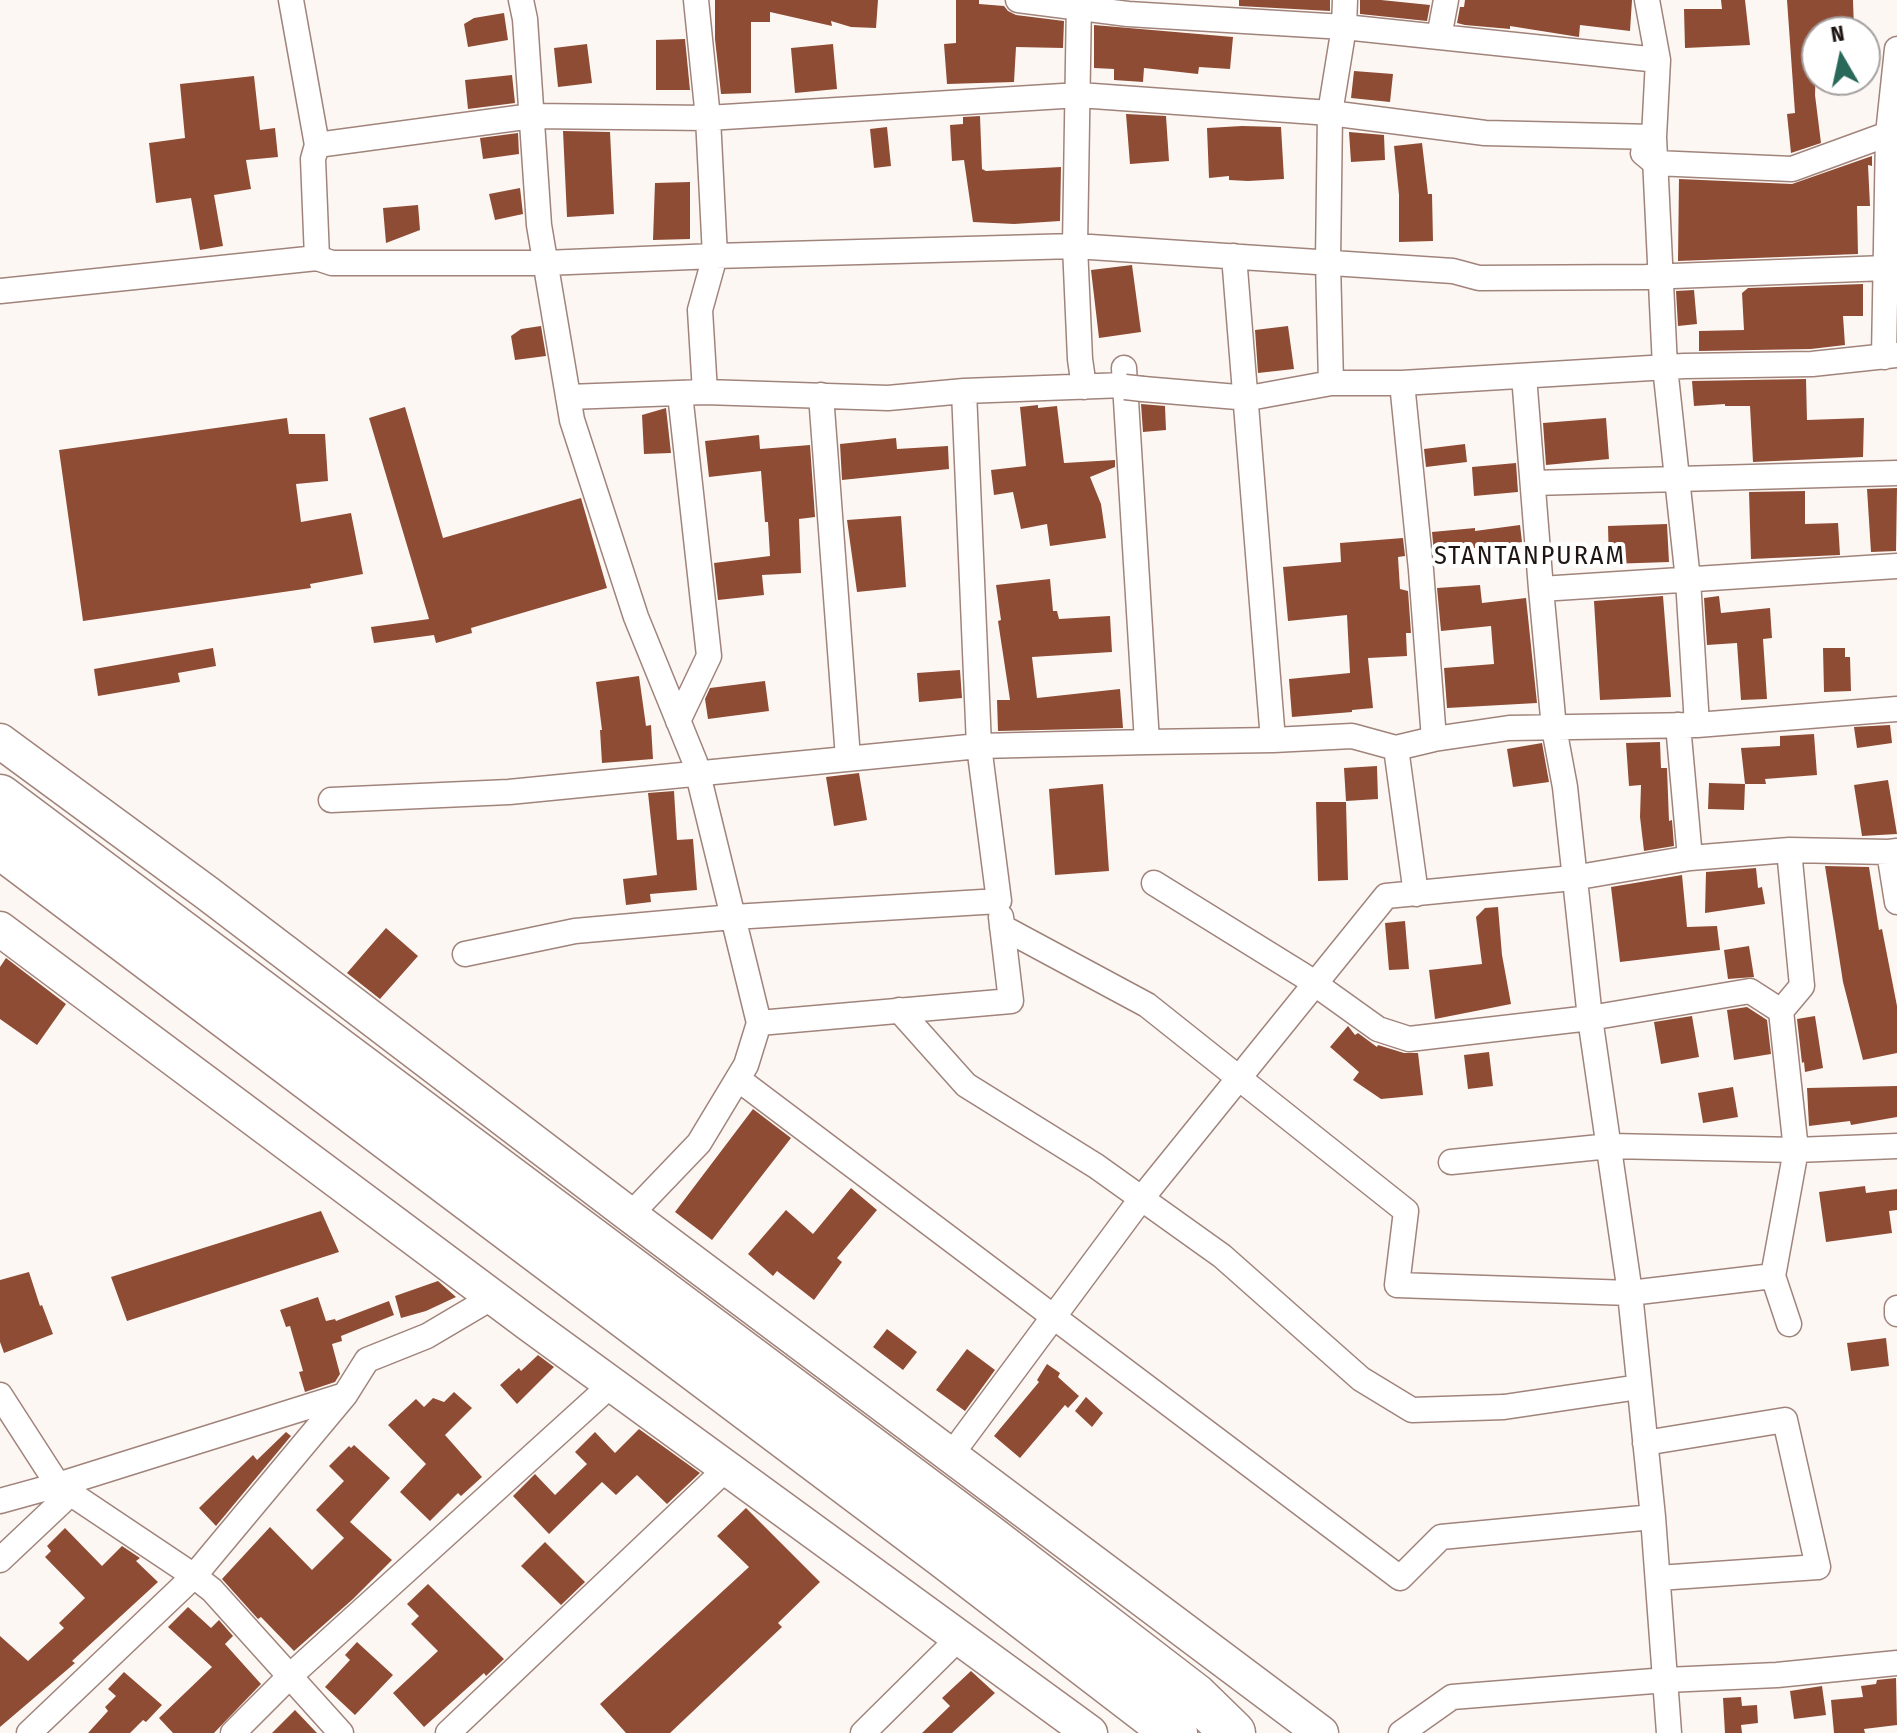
<!DOCTYPE html>
<style>
body{margin:0}
#map{position:relative;width:1897px;height:1733px;overflow:hidden;background:#fdf7f4;font-family:"Fira Sans Condensed",sans-serif}
canvas{display:block}
.north{position:absolute;left:1801px;top:16px;width:80px;height:80px;box-sizing:border-box;background:#fff;border:2px solid #a5a1a0;border-radius:50%;rotate:351deg;font-size:22px;font-weight:700;line-height:32px;text-align:center;color:#1f1512}
.north::after{content:'';display:block;margin:auto;width:28px;height:36px;background:#286959;clip-path:polygon(50% 0,100% 100%,50% 72%,0 100%)}
</style>
<div id="map">
<canvas width="1897" height="1733"></canvas>
<div class="north">N</div>
</div>
<script>
const context = document.querySelector('canvas').getContext('2d');
context.lineJoin = 'round';
function fill(path, color) { context.fillStyle = color; context.fill(path, 'evenodd'); }
const poly = rows => new Path2D(rows.map(r => 'M' + r).join(''));
function strokePath(path, color, width, dash) { context.strokeStyle = color; context.lineWidth = width; context.lineCap = dash ? 'butt' : 'round'; context.setLineDash(dash || []); context.stroke(path); }
function write(font, color, halo, rows, align = 'center') {
  context.font = font + ' "Fira Sans Condensed",sans-serif'; context.lineWidth = 8; context.setLineDash([]); context.textBaseline = 'middle'; context.strokeStyle = halo; context.fillStyle = color; for (const [text, x, y, turn = 0] of rows) {
    context.save(); context.translate(x, y); context.rotate((+turn || 0) * Math.PI / 180); context.textAlign = isNaN(turn) ? turn : align; if (halo) context.strokeText(text, 0, 0); context.fillText(text, 0, 0); context.restore();
  }
}
const building = poly([
 [715,0,878,0,876,28,851,27,831,21,832,26,770,12,770,22,751,22,751,93,721,94,715,39],
 [956,0,979,0,979,4,1004,6,1008,11,1016,15,1064,21,1063,48,1016,47,1014,82,947,84,944,44,956,43],
 [1239,0,1330,0,1330,11,1239,6],
 [1360,0,1381,0,1430,5,1427,21,1360,14],
 [1465,0,1632,0,1630,31,1580,25,1579,37,1510,26,1510,29,1465,25,1457,23,1460,7,1464,7],
 [1721,0,1745,0,1750,45,1685,48,1684,9,1722,9],
 [1787,0,1853,0,1854,30,1817,32,1815,95,1821,143,1791,153,1787,114,1795,113],
 [504,13,508,40,468,47,464,24,474,18],
 [1094,25,1233,37,1230,69,1199,67,1198,74,1144,68,1143,82,1114,80,1114,69,1094,68],
 [685,39,690,90,656,90,656,40],
 [587,44,592,83,558,87,554,48],
 [833,44,837,89,795,93,791,48],
 [1354,71,1393,74,1390,102,1351,98],
 [512,75,515,103,468,109,465,80],
 [254,76,260,130,275,128,278,157,246,160,251,189,214,195,223,246,200,250,191,198,156,203,149,143,185,138,180,84],
 [1126,114,1166,116,1169,161,1130,164],
 [980,116,982,169,986,171,1061,167,1060,221,1014,224,973,222,964,160,952,161,950,125,963,124,963,117],
 [1242,126,1281,127,1284,179,1248,181,1229,180,1229,176,1209,178,1207,128],
 [887,127,891,166,874,168,870,129],
 [563,131,610,132,614,214,567,217],
 [1349,132,1384,135,1385,160,1351,162],
 [518,133,519,154,483,159,480,138],
 [1422,143,1428,194,1432,194,1433,241,1399,242,1399,195,1394,146],
 [1872,156,1872,166,1868,165,1870,206,1857,206,1858,254,1678,261,1679,179,1792,184],
 [690,182,690,239,653,240,655,183],
 [520,188,523,214,495,220,489,194],
 [418,205,420,230,386,243,383,208],
 [1132,265,1141,332,1099,338,1091,270],
 [1863,284,1863,316,1843,316,1845,345,1811,349,1699,351,1699,331,1744,330,1742,293,1748,288],
 [1694,290,1697,324,1678,326,1676,291],
 [541,326,546,356,515,360,511,336,521,329],
 [1288,326,1294,369,1258,373,1255,330],
 [1806,379,1807,420,1864,418,1863,457,1753,462,1750,406,1725,406,1725,404,1694,406,1692,381],
 [1141,404,1165,406,1166,430,1143,432],
 [1038,405,1038,408,1057,406,1064,463,1115,460,1115,467,1090,477,1101,504,1106,538,1050,546,1047,524,1021,529,1013,492,994,495,991,470,1026,466,1020,407],
 [405,407,443,538,581,498,607,588,471,628,472,633,436,643,434,635,374,643,371,627,429,619,369,418],
 [666,408,671,453,644,454,642,415],
 [287,418,289,434,325,434,328,481,296,484,301,522,351,513,363,574,310,584,311,588,83,621,59,450],
 [1606,418,1609,459,1546,465,1543,423],
 [759,435,760,449,810,445,815,517,799,519,801,573,762,575,764,595,718,600,714,563,770,556,768,522,765,522,761,471,709,477,705,441],
 [896,438,897,449,948,446,949,469,842,480,840,444],
 [1465,444,1467,462,1426,467,1424,449],
 [1516,463,1518,492,1474,496,1472,467],
 [1897,488,1896,551,1871,552,1867,489],
 [1805,491,1805,524,1838,523,1840,555,1751,559,1749,492],
 [901,516,906,587,857,592,847,520],
 [1667,524,1669,562,1609,564,1608,526],
 [1520,525,1522,542,1434,553,1432,532,1475,528,1475,531],
 [1403,538,1405,556,1398,557,1400,589,1408,591,1411,633,1406,633,1407,656,1368,658,1373,708,1352,710,1352,712,1292,717,1289,679,1350,673,1347,615,1288,621,1283,567,1341,562,1340,543],
 [1050,579,1053,611,1057,611,1059,619,1110,616,1112,652,1032,657,1037,698,1120,689,1123,728,998,731,997,700,1010,700,998,621,1001,620,996,585],
 [1480,585,1482,603,1526,598,1537,703,1447,708,1444,668,1494,664,1491,626,1441,631,1437,588],
 [1663,596,1671,697,1600,700,1594,601],
 [1719,596,1721,613,1770,608,1772,638,1763,639,1767,699,1741,700,1737,643,1707,645,1704,598],
 [213,648,216,666,178,673,180,682,98,696,94,669],
 [1823,648,1845,648,1845,657,1850,657,1851,691,1824,692],
 [960,670,962,698,919,702,917,673],
 [639,676,646,726,651,725,653,759,602,763,600,730,602,730,596,682],
 [765,681,769,711,708,719,705,699,710,688],
 [1890,725,1892,743,1857,748,1854,727],
 [1814,734,1817,775,1765,779,1766,784,1745,784,1741,748,1780,746,1780,736],
 [1660,742,1661,768,1667,768,1669,821,1672,820,1674,846,1644,851,1640,817,1641,785,1629,786,1626,743],
 [1542,743,1549,782,1513,787,1507,749],
 [1377,766,1378,799,1346,801,1344,768],
 [859,773,867,820,834,826,826,777],
 [1888,780,1897,834,1862,836,1854,785],
 [1709,783,1745,784,1744,810,1708,809],
 [1103,784,1109,871,1055,875,1049,789],
 [674,791,677,840,693,839,697,890,650,894,651,902,626,905,623,879,657,875,648,793],
 [1316,802,1346,802,1348,880,1318,881],
 [1825,866,1869,867,1879,930,1882,929,1897,1006,1897,1053,1863,1060,1843,982],
 [1756,868,1758,888,1762,887,1765,904,1705,913,1706,872],
 [1682,875,1687,927,1717,926,1720,950,1620,962,1611,887],
 [1498,907,1502,955,1511,1004,1435,1019,1429,970,1482,964,1476,917,1485,908],
 [1405,921,1409,969,1389,970,1385,923],
 [386,928,418,956,380,999,347,973],
 [1749,946,1754,977,1728,979,1724,950],
 [6,958,66,1004,37,1045,0,1019,0,967],
 [1747,1007,1767,1020,1771,1054,1734,1060,1727,1010],
 [1692,1016,1699,1057,1661,1064,1654,1022],
 [1815,1016,1823,1068,1805,1072,1804,1062,1802,1063,1797,1019],
 [1348,1026,1355,1035,1358,1033,1377,1047,1378,1045,1404,1053,1418,1053,1423,1095,1381,1099,1353,1080,1359,1072,1330,1047],
 [1489,1052,1493,1086,1468,1089,1464,1055],
 [1897,1086,1897,1117,1851,1125,1850,1121,1809,1126,1807,1088],
 [1733,1087,1738,1117,1703,1123,1698,1093],
 [753,1109,791,1138,712,1240,675,1212],
 [1865,1186,1866,1193,1897,1189,1897,1210,1889,1211,1892,1233,1826,1242,1819,1192],
 [851,1188,877,1210,837,1258,842,1262,814,1300,777,1271,773,1276,748,1254,786,1210,813,1234],
 [321,1211,339,1252,127,1321,111,1277],
 [29,1272,40,1306,42,1305,53,1334,4,1353,0,1342,0,1280],
 [438,1281,456,1297,426,1311,401,1318,395,1296],
 [318,1297,326,1321,335,1319,336,1321,389,1301,394,1315,341,1336,342,1341,332,1344,340,1374,335,1382,305,1392,299,1372,303,1371,290,1326,286,1327,280,1310],
 [887,1329,917,1352,903,1370,873,1347],
 [1886,1338,1889,1366,1851,1371,1847,1343],
 [967,1349,995,1370,965,1411,936,1390],
 [538,1355,554,1367,517,1404,500,1385,519,1368,521,1371],
 [1047,1364,1060,1373,1058,1377,1079,1396,1068,1408,1065,1405,1020,1458,994,1436,1039,1382,1037,1380],
 [454,1392,472,1408,445,1435,482,1477,461,1496,458,1493,430,1521,400,1492,426,1464,388,1425,416,1399,424,1407,433,1398,444,1402],
 [1086,1397,1103,1413,1092,1427,1075,1411],
 [639,1429,700,1473,667,1504,637,1475,616,1495,602,1482,549,1534,513,1496,535,1474,555,1495,587,1464,575,1452,595,1432,615,1453],
 [286,1432,291,1436,216,1526,199,1508,253,1455,257,1460],
 [354,1445,390,1478,350,1522,392,1560,353,1599,294,1651,261,1617,258,1619,222,1579,270,1527,312,1570,344,1538,316,1510,344,1481,329,1466,349,1446,351,1448],
 [746,1508,820,1582,778,1623,782,1627,670,1733,626,1733,600,1704,749,1567,717,1536],
 [65,1528,102,1566,122,1546,140,1558,136,1561,158,1582,72,1661,75,1663,0,1727,0,1636,28,1661,64,1628,59,1623,85,1598,45,1557,51,1551,47,1546],
 [545,1542,585,1582,561,1605,521,1566],
 [428,1584,504,1659,486,1676,484,1673,424,1727,393,1693,438,1651,411,1624,419,1616,407,1604],
 [188,1607,211,1628,219,1620,233,1636,225,1644,261,1684,214,1733,173,1733,159,1718,212,1667,168,1627],
 [357,1642,393,1675,355,1715,325,1687,350,1660,345,1655],
 [971,1671,995,1693,952,1733,922,1733,950,1706,942,1698],
 [124,1672,162,1705,146,1722,143,1720,130,1733,88,1733,108,1711,105,1707,116,1696,108,1689],
 [1896,1678,1897,1725,1864,1729,1865,1733,1834,1733,1831,1700,1863,1697,1861,1686,1876,1684,1877,1680],
 [1822,1686,1826,1715,1794,1719,1790,1691],
 [1741,1697,1742,1706,1757,1705,1758,1723,1741,1725,1742,1733,1725,1733,1723,1698],
 [295,1710,317,1733,272,1733]
]);
const street = poly([
 [291,0,317,145,313,159,317,258],
 [521,0,525,19,539,225,572,420,636,617,695,762,759,1023,746,1065,699,1143,630,1215],
 [1018,0,1128,14,1344,27,1345,0],
 [1079,0,1075,246,1080,359,1084,387],
 [1439,37,1446,0],
 [1897,49,1888,134,1897,135],
 [1658,60,1654,137,1665,367,1688,580,1697,725],
 [317,145,532,116,708,118,696,0],
 [1643,153,1655,163,1792,169,1888,134,1884,357],
 [0,291,317,258,332,263,545,263,715,256,708,118,1079,95,1330,113,1485,133,1654,137],
 [1524,376,1541,589,1897,566],
 [1331,383,1328,262,1330,113,1344,27,1658,60,1647,0],
 [1402,383,1421,570,1434,739],
 [1143,389,1249,398,1331,383,1402,383,1684,366,1812,364,1897,355],
 [705,392,700,310,715,256,1075,246,1453,271,1479,278,1646,277,1886,268],
 [821,395,848,758],
 [568,397,705,392,888,398,964,391,1125,385,1125,387],
 [1533,483,1897,473],
 [1541,589,1554,728,1565,787,1590,1018,1630,1293,1653,1517,1669,1733],
 [678,721,709,656,680,394],
 [1678,725,1690,858],
 [1273,740,1352,736,1396,748,1434,739,1509,728,1697,725,1897,709],
 [1147,742,1273,740,1234,256],
 [1396,748,1416,894],
 [331,800,509,792,979,746,1147,742,1124,368],
 [1897,851,1889,852,1897,902],
 [1154,883,1304,976,1378,1029,1409,1039,1590,1018,1750,991,1781,1011],
 [1002,927,1147,1005,1406,1211,1397,1285,1630,1293,1773,1276,1789,1324],
 [465,954,575,931,733,917,999,901,979,746,964,391],
 [899,1010,966,1085,1096,1166,1222,1256,1361,1379,1412,1410,1504,1407,1639,1387],
 [759,1023,1011,1001,1001,917],
 [738,1079,1400,1578,1441,1537,1653,1517],
 [1451,1162,1610,1146,1796,1150,1781,1011,1802,986,1789,850],
 [1773,1276,1796,1150,1897,1146],
 [1897,1308,1897,1314],
 [0,1395,58,1485,345,1395,367,1360,427,1336,493,1297],
 [1645,1443,1785,1420,1818,1567,1658,1578],
 [951,1455,1141,1199,1386,896,1573,878,1690,858,1789,850,1889,852],
 [0,1501,58,1485,194,1576,212,1590,341,1733],
 [0,1560,71,1493],
 [29,1733,194,1576,345,1395],
 [233,1733,290,1676,612,1384],
 [448,1733,727,1468],
 [863,1733,959,1638],
 [1401,1733,1452,1697,1666,1680,1777,1675,1897,1663]
]);
const secondary = poly([
 [0,741,207,893,630,1215,1321,1733],
 [0,929,529,1324,1090,1733]
]);
const highway = poly([
 [0,797,991,1539,1195,1696,1233,1733],
 [0,846,943,1555,1175,1733]
]);
const streetBridge = poly([
 [1125,387,1143,389]
]);
const neighbourhoodNames = [
 ["STANTANPURAM",1530,557]
];
fill(building, '#8f4c34');
strokePath(street, '#a0847b', 27);
strokePath(secondary, '#a0847b', 37);
strokePath(highway, '#a0847b', 47);
strokePath(street, '#fff', 24);
strokePath(secondary, '#fff', 34);
strokePath(highway, '#fff', 44);
strokePath(streetBridge, '#a0847b', 27, []);
strokePath(streetBridge, '#fff', 24);
context.letterSpacing = '2px';
write('26px', '#1f1512', '#fff', neighbourhoodNames);
context.letterSpacing = '0px';
</script>
